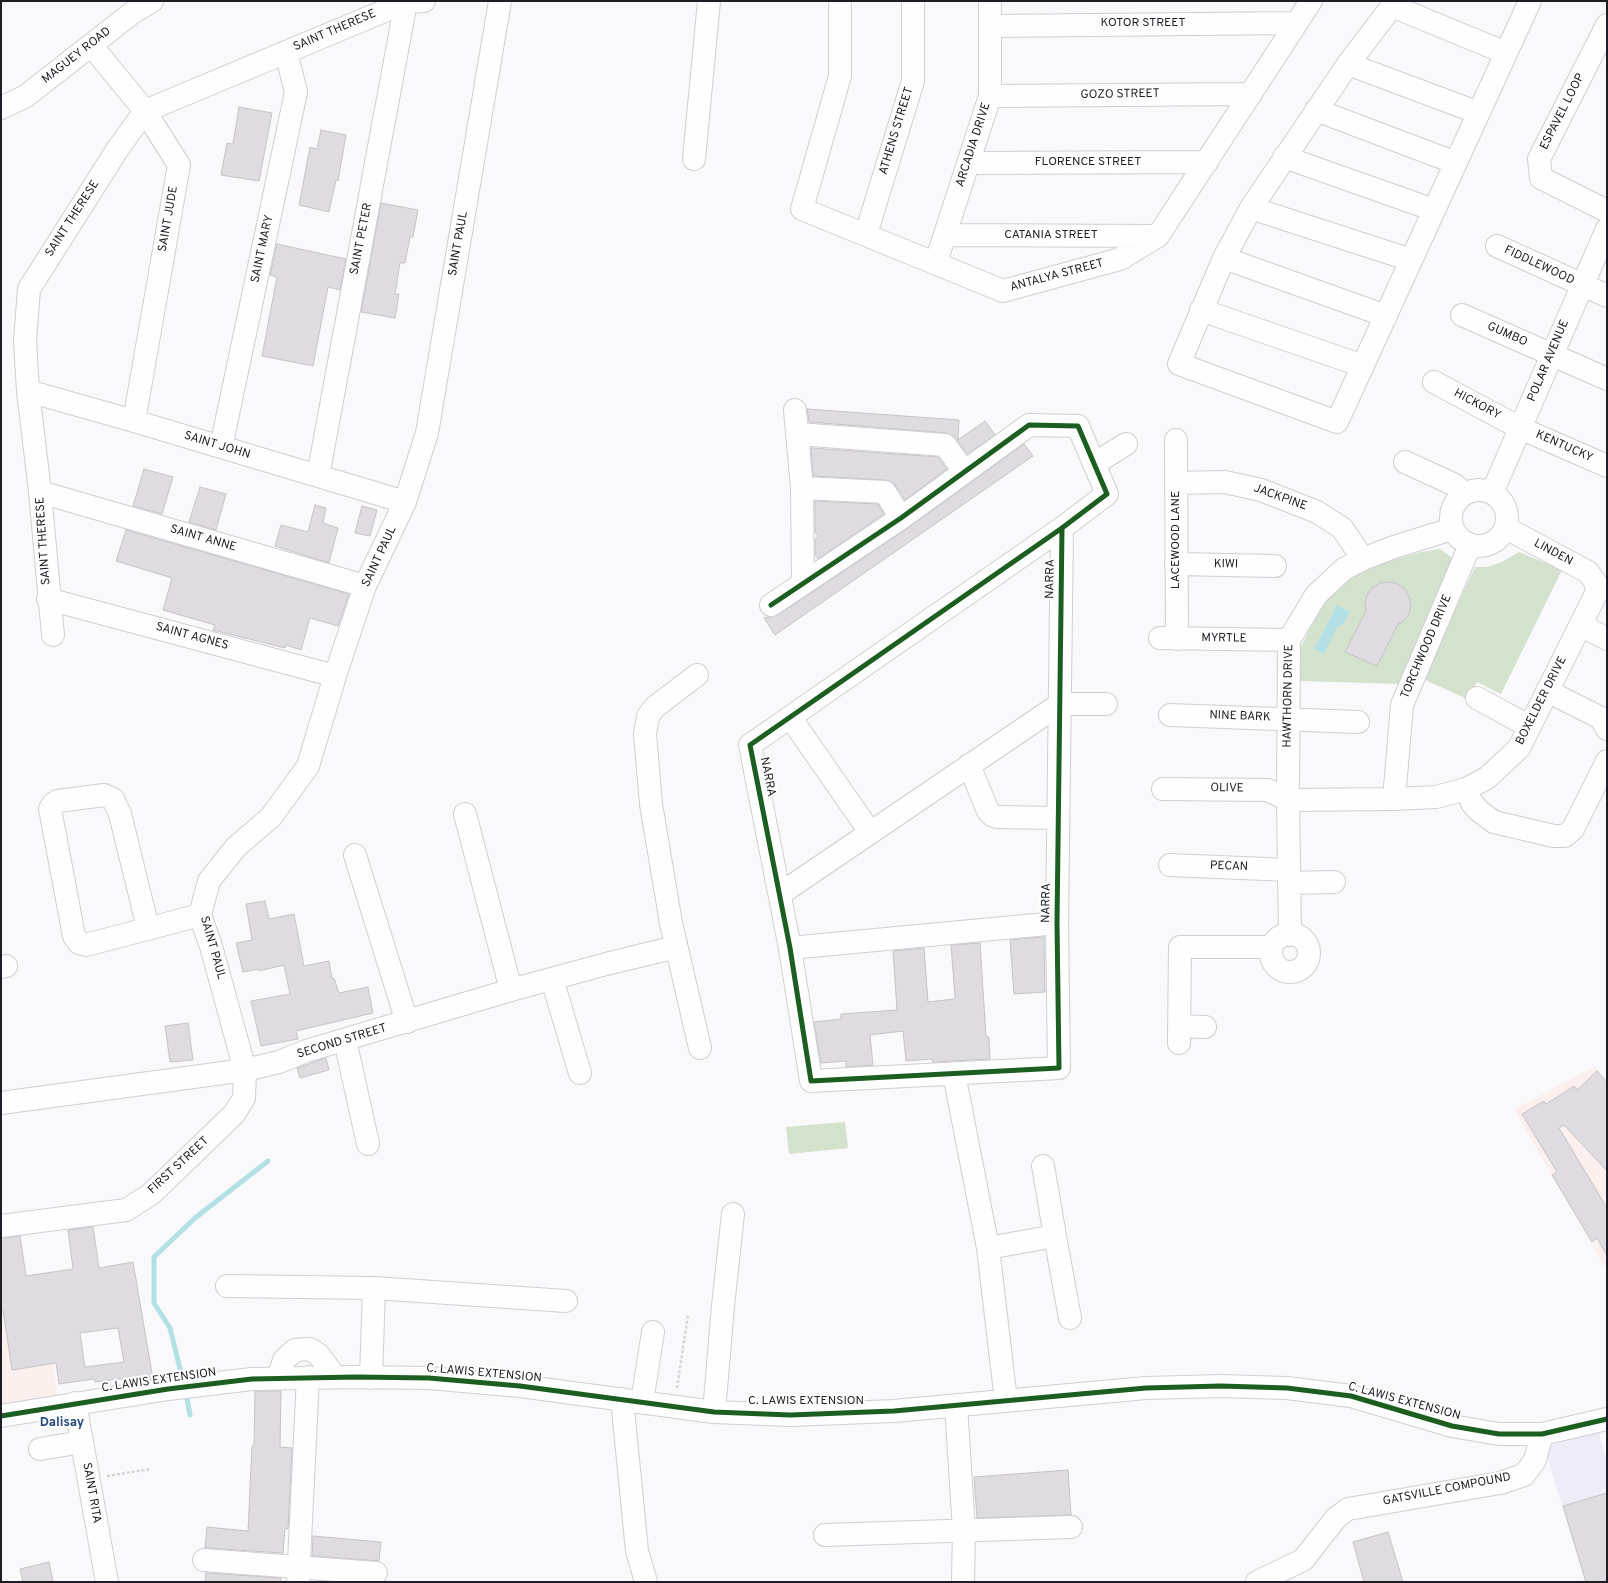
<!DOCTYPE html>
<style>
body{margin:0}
#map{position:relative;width:1608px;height:1583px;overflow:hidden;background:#f9f8fb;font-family:Overpass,sans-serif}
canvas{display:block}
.frame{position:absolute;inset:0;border:2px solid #1e1d25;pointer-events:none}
</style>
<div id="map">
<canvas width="1608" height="1583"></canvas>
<div class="frame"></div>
</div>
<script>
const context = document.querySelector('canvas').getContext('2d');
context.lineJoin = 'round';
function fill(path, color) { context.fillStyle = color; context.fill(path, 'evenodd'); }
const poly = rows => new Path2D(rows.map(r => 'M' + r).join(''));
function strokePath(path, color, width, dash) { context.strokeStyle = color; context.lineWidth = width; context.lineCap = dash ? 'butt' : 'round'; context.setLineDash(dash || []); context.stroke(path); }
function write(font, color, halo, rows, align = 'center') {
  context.font = font + ' Overpass,sans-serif'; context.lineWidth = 4; context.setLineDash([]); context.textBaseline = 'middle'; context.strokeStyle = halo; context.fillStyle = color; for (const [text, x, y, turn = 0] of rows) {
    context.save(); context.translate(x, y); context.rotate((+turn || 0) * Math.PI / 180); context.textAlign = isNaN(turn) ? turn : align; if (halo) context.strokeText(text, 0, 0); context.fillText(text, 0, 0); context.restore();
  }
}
const built = poly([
 [1598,1429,1607,1460,1607,1582,1585,1582,1544,1446]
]);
const education = poly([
 [1595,1066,1607,1081,1607,1271,1514,1109],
 [40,1273,58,1399,1,1409,1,1279]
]);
const green = poly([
 [1440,549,1451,557,1453,568,1403,684,1299,681,1301,647,1319,609,1331,592,1353,574,1380,563,1421,552],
 [1519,552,1562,570,1501,694,1477,682,1467,699,1423,679,1475,567,1487,567,1502,562],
 [845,1122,848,1148,789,1154,786,1127]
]);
const water = poly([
 [1337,605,1350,612,1343,624,1337,627,1324,654,1314,649]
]);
const stream = poly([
 [183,1381,170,1328,154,1303,154,1257,195,1218,268,1161],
 [186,1393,190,1415]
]);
const building = poly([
 [239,107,272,113,259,181,221,175,227,143,233,144,239,107],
 [321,130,346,135,338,181,336,180,329,212,299,205,310,147,317,149,321,130],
 [381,203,418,210,413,237,410,237,405,263,400,263,395,294,399,294,395,318,361,312,381,203],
 [277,244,346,259,340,290,328,287,313,366,262,356,277,277,270,275,277,244],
 [807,409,959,420,958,440,985,421,995,435,967,454,955,437,946,433,809,422,807,409],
 [1024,444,1033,456,775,635,764,618,778,615,908,528,1024,444],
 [811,448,938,457,947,469,905,500,895,485,886,480,813,476,811,448],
 [144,469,173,477,162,514,133,506,144,469],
 [200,487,226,494,216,530,189,522,200,487],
 [815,501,878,504,884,514,818,559,815,555,815,539,819,536,815,533,815,501],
 [315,505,326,508,323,523,338,528,329,563,275,546,281,525,308,532,315,505],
 [362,506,377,510,370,536,355,533,362,506],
 [126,530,349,594,338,626,310,618,301,650,286,645,285,648,213,630,215,625,163,610,172,578,116,561,126,530],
 [1389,582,1398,584,1405,589,1409,597,1411,606,1409,614,1403,622,1398,624,1377,666,1345,652,1366,611,1365,604,1367,595,1372,588,1380,583,1389,582],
 [265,901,269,919,294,914,304,966,329,961,332,979,334,978,339,993,368,987,373,1013,296,1031,298,1039,261,1046,251,1001,290,994,284,965,259,971,259,969,243,972,236,943,252,940,246,904,265,901],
 [1044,937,1045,992,1014,994,1010,940,1044,937],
 [980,943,986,1037,989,1037,990,1059,933,1062,932,1059,906,1061,903,1031,870,1035,873,1065,846,1067,846,1061,821,1063,814,1022,841,1019,841,1014,897,1010,893,951,924,948,928,1002,954,999,955,997,951,945,980,943],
 [188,1023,193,1060,170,1062,165,1026,188,1023],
 [326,1058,329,1070,300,1078,297,1068,326,1058],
 [1597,1071,1607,1082,1607,1171,1564,1125,1559,1128,1607,1208,1607,1256,1597,1238,1592,1242,1552,1175,1557,1172,1522,1114,1544,1101,1546,1104,1574,1086,1577,1090,1597,1071],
 [93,1227,99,1268,133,1262,153,1379,127,1383,127,1378,95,1382,94,1379,59,1384,56,1363,12,1370,3,1310,1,1310,1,1238,20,1236,26,1276,73,1269,68,1230,93,1227],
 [118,1328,124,1362,85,1367,80,1333,118,1328],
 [255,1391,281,1391,280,1447,292,1448,288,1529,285,1528,283,1553,205,1548,207,1527,248,1531,252,1446,254,1446,255,1391],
 [1068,1470,1071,1515,977,1518,974,1477,1068,1470],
 [1607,1493,1607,1582,1586,1582,1563,1506,1607,1493],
 [1388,1532,1403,1582,1364,1582,1353,1542,1388,1532],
 [313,1536,381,1542,379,1561,312,1556,313,1536],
 [49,1562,53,1582,23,1582,20,1569,49,1562],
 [206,1573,281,1578,281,1582,205,1582,206,1573]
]);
const path = poly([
 [677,1388,688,1315],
 [107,1476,151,1469]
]);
const minor = poly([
 [840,1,840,76,802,209,1003,291,1120,259,1158,236,1311,1],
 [1396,1,1348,64,1251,208,1224,258,1179,364,1337,422,1530,1],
 [1392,6,1506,53],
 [1607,25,1539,159,1541,178,1607,211],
 [990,26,1296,23],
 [91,45,145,111,179,165,134,421],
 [1348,64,1479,113],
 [990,96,1251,94],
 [1,108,26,96,132,13,152,1],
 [1316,110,1456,163],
 [1284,157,1434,210],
 [694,159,709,1],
 [968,163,1207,162],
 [1251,208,1411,260],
 [866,234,913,81,913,1],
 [945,235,1158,236],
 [1497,246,1607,296],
 [1224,258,1386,316],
 [936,262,990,96,990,1],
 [1201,310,1363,366],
 [1462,315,1607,379],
 [1434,382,1520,428,1607,466],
 [28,391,134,421,405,502],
 [795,410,802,488,803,583],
 [798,434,945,445,964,471],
 [1176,440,1177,639],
 [221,447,296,92,286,52],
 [1405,462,1455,485,1464,494],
 [1094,464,1126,444],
 [318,476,406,2],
 [1176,483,1225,482,1261,490,1317,512,1342,528,1363,559],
 [802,488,885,492,901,518],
 '1451 518a28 28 0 1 1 56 0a28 28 0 1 1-56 0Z',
 [40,492,365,586],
 [1492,493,1607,229],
 [1176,564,1275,566],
 [48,599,335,676],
 [771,605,901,518,1029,425,1078,426,1107,494,1062,528,750,745,790,948,811,1081,1059,1068,1057,923,1062,528],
 [1581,625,1607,639],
 [53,635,40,492,28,391,25,341,29,289,117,150,145,111,406,2,424,1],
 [1160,638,1289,640],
 [697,675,655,707,648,716,645,734,651,804,671,923,700,1048],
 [1547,691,1601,718,1607,729],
 [1477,698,1530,727],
 [1170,715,1358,722],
 [790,717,870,832],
 [969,765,988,811,992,815,997,817,1058,818],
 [1163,789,1268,790,1288,800,1394,799,1436,797,1466,789,1487,778,1519,748,1597,592,1596,583,1588,572,1506,528],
 [1466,789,1472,803,1479,811,1494,822,1554,836,1565,836,1573,829,1607,761],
 [1394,799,1402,705,1470,545],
 [465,814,511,990],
 [355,855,407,1022],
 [1170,865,1289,870],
 [1289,883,1334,882],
 [780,894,1060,704,1106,704],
 [148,928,120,814,113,799,104,795,58,801,53,804,50,809,74,936,79,943,86,945,200,915],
 '1271 953a19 19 0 1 1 38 0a19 19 0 1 1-38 0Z',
 [1290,935,1288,800,1289,640,1316,595,1344,569,1363,559,1394,547,1452,529],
 [790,948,1057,923],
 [1,967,6,966],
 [552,979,580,1073],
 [1179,1026,1205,1027],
 [345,1040,368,1144],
 [1179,1043,1180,947,1272,947],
 [954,1074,988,1248,1006,1401],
 [1,1103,245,1070,279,1062,306,1051,511,990,606,964,676,947],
 [1043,1166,1055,1236],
 [1,1226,126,1210,151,1194,234,1114,244,1098,245,1070,211,946,200,915,209,881,236,847,271,817,308,766,335,676,365,586,405,502,427,433,500,1],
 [988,1248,1055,1236,1070,1318],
 [227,1286,374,1288,566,1301],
 [278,1378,284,1360,295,1350,310,1349,319,1355,335,1377],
 [371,1378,374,1288],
 [622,1399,637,1551,646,1582],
 [642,1402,653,1332],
 [75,1403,107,1582],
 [956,1406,964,1530,963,1582],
 [714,1412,723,1306,733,1214],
 [1,1416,168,1389,252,1379,357,1377,429,1378,520,1386,714,1412,790,1415,894,1411,1146,1388,1221,1386,1287,1388,1351,1396,1452,1426,1499,1434,1542,1434,1607,1419],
 [40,1449,82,1442],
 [825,1535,1071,1527],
 [204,1560,376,1573],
 [298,1582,308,1377],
 [1257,1582,1303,1560,1336,1518,1348,1509,1500,1483,1524,1475,1535,1460,1542,1434]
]);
const cycleway = poly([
 [771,605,901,518,1029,425,1078,426,1107,494,1062,528,750,745,790,948,811,1081,1059,1068,1057,923,1062,528],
 [1,1416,168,1389,252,1379,357,1377,429,1378,520,1386,714,1412,790,1415,894,1411,1146,1388,1221,1386,1287,1388,1351,1396,1452,1426,1499,1434,1542,1434,1607,1419]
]);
const streetNames = [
 ["KOTOR STREET",1143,24],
 ["SAINT THERESE",335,31,-23],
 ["MAGUEY ROAD",77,56,-38],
 ["GOZO STREET",1120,95,-1],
 ["ESPAVEL LOOP",1563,112,-63],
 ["ATHENS STREET",897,131,-73],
 ["ARCADIA DRIVE",974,145,-72],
 ["FLORENCE STREET",1088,163],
 ["SAINT THERESE",73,219,-57],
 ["SAINT JUDE",169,219,-80],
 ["CATANIA STREET",1051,236],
 ["SAINT PETER",362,239,-79],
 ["SAINT PAUL",459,244,-80],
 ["SAINT MARY",263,249,-78],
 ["FIDDLEWOOD",1539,266,25],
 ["ANTALYA STREET",1057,276,-15],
 ["GUMBO",1507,335,24],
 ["POLAR AVENUE",1549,361,-67],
 ["HICKORY",1477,405,28],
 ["SAINT JOHN",217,446,17],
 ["KENTUCKY",1564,447,24],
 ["JACKPINE",1280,498,20],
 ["SAINT ANNE",203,539,16],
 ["LACEWOOD LANE",1177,540,-90],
 ["SAINT THERESE",44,541,-94],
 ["LINDEN",1553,553,28],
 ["SAINT PAUL",380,557,-65],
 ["KIWI",1226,565,1],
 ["NARRA",1051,579,-89],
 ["SAINT AGNES",192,637,15],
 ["MYRTLE",1224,639,1],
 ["TORCHWOOD DRIVE",1427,647,-67],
 ["HAWTHORN DRIVE",1289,696,-89],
 ["BOXELDER DRIVE",1542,701,-63],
 ["NINE BARK",1240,717,2],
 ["NARRA",767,777,79],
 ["OLIVE",1227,789,1],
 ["PECAN",1229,867,2],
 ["NARRA",1047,903,-89],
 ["SAINT PAUL",212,948,74],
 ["SECOND STREET",342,1042,-17],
 ["FIRST STREET",179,1166,-43],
 ["C. LAWIS EXTENSION",484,1374,5],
 ["C. LAWIS EXTENSION",159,1381,-8],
 ["C. LAWIS EXTENSION",806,1402],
 ["C. LAWIS EXTENSION",1404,1402,15],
 ["GATSVILLE COMPOUND",1447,1490,-11],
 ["SAINT RITA",91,1493,80]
];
const neighbourhoodNames = [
 ["Dalisay",62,1423]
];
fill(built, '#edecf7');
fill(education, '#fbf0ed');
fill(green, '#d3e1cd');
fill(water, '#b2e0e5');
strokePath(stream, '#b2e0e5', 5);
fill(building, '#dfdce1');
strokePath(building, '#c6c3c7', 1);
strokePath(minor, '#cfced4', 24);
strokePath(path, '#d5d5d8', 2.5, [3, 2]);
strokePath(minor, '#fefefe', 22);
strokePath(cycleway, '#1b5e20', 5);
write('12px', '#1e1d25', '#fff', streetNames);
write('bold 13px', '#25497f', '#fff', neighbourhoodNames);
</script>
